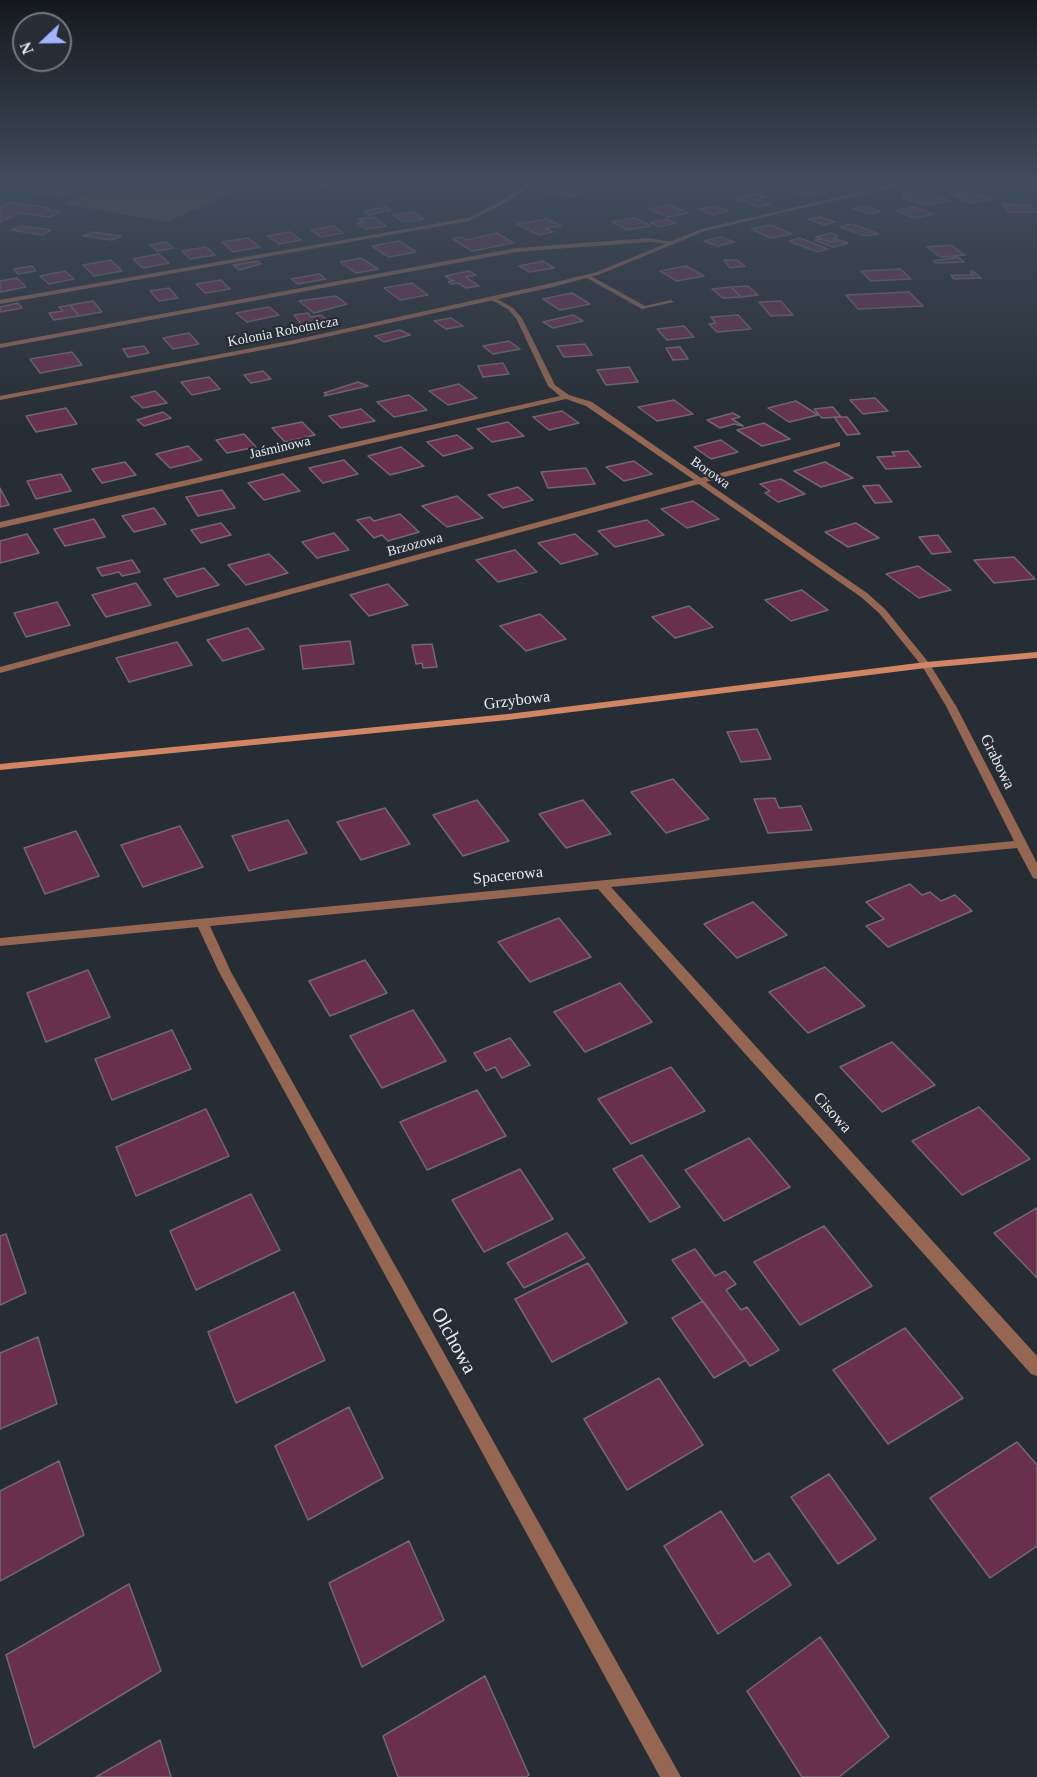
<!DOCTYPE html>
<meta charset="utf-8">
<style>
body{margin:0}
#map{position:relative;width:1037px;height:1777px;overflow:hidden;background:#272d34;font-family:Georgia,serif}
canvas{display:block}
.north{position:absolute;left:12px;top:12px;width:60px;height:60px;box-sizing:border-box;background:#272d34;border:2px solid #73797f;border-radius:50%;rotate:248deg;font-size:16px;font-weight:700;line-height:24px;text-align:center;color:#e6ebef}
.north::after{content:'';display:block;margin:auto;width:21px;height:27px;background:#a3b2fd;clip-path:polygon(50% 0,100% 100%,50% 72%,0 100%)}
</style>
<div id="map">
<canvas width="1037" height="1777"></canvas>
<div class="north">N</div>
</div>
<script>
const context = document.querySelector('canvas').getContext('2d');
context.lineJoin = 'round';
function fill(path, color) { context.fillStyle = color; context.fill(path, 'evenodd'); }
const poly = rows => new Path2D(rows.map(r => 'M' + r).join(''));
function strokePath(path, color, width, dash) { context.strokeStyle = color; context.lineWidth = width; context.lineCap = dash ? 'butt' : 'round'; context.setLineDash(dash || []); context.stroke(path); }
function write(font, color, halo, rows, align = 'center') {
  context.font = font + ' Georgia,serif'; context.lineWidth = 4.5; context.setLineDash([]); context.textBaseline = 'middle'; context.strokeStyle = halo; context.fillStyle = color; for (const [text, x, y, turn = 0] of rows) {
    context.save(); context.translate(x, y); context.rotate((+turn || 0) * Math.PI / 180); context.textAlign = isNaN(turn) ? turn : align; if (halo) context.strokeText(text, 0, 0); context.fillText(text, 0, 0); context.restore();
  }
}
const green = poly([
 [23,183,101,183,63,197,2,187],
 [119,183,254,183,167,222,64,204]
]);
const building = poly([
 [968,184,981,189,958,194,944,189,968,184],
 [560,185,585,187,575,196,549,193,560,185],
 [810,186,827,192,808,196,791,190,810,186],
 [922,191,950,201,930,205,902,198,908,197,903,195,922,191],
 [971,192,991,199,973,203,952,196,971,192],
 [757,194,767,197,757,199,770,204,758,207,735,198,757,194],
 [11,202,50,208,46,210,61,212,49,217,19,213,0,222,0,207,11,202],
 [1003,204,1029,205,1036,212,1009,212,1003,204],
 [670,205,688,213,668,217,649,209,670,205],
 [715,206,729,211,713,215,700,209,715,206],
 [865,206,881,212,869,214,853,209,865,206],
 [386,207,391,210,369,215,363,211,386,207],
 [915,207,934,214,915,218,896,211,915,207],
 [413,212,424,219,404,222,393,215,413,212],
 [373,217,386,226,366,229,357,223,364,222,359,219,373,217],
 [820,217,835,222,824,225,808,219,820,217],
 [635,218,651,226,628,230,612,222,635,218],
 [547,219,561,226,545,228,553,232,539,235,517,224,547,219],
 [667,219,676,223,659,227,650,223,667,219],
 [852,224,879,234,865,236,840,227,852,224],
 [771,225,792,234,771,238,751,229,771,225],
 [21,226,51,230,42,235,11,230,21,226],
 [333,226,343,233,321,237,311,230,333,226],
 [93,232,121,236,112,240,83,236,93,232],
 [290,232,301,240,279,244,267,236,290,232],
 [497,233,513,243,472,251,453,239,462,237,466,240,497,233],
 [831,233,838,236,833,239,838,240,831,242,816,237,831,233],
 [721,237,734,242,717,246,704,241,721,237],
 [248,238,260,247,233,252,222,242,248,238],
 [800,238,828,249,818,252,789,241,800,238],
 [821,239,831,242,839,240,848,243,833,247,814,240,821,239],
 [399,241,416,252,389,257,372,246,399,241],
 [166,242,173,248,157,251,150,245,166,242],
 [951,245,965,255,941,257,927,247,951,245],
 [206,247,215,255,190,259,182,251,206,247],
 [159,254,169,263,143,268,133,259,159,254],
 [958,257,964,262,937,263,933,261,958,257],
 [361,258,378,269,356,273,340,262,361,258],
 [111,260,122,271,94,276,83,265,111,260],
 [724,260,737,260,745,266,730,268,724,260],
 [258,261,261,264,239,270,233,265,258,261],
 [543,261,554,268,530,272,519,266,543,261],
 [32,266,36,271,18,274,14,269,32,266],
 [686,266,704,276,677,281,660,271,686,266],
 [900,269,911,279,871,281,861,271,900,269],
 [65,271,74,279,49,284,40,276,65,271],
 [469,271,476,275,466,277,479,286,466,288,458,283,451,284,448,282,453,281,445,276,469,271],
 [970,271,973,271,981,278,954,279,951,275,973,275,970,271],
 [319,274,326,279,298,284,291,279,319,274],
 [17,278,26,287,0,292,0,281,17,278],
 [221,280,230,289,205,293,196,284,221,280],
 [412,283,428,295,400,300,384,288,412,283],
 [748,286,758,295,741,297,731,287,748,286],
 [731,287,741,297,723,298,712,289,731,287],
 [169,288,178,298,159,301,150,291,169,288],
 [909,292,923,306,858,309,846,295,909,292],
 [572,293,590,304,560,310,543,299,572,293],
 [336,296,347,304,314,313,299,301,336,296],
 [93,301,102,312,79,316,70,305,93,301],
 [781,301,793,315,771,316,759,302,781,301],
 [18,303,22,308,0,312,0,307,18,303],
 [70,305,79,316,54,320,49,313,63,311,59,307,70,305],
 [269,307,279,315,247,322,236,313,269,307],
 [308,313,311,317,321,315,336,326,308,333,294,315,308,313],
 [573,315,583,321,553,328,543,322,573,315],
 [738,315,751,329,717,332,709,324,716,323,711,317,738,315],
 [451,318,463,326,446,329,434,321,451,318],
 [684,326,694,337,667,340,657,329,684,326],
 [400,330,410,335,384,342,375,336,400,330],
 [189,333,199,344,173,349,163,338,189,333],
 [509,341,520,349,493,354,483,346,509,341],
 [585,344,592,355,564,357,557,346,585,344],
 [144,346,149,353,128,357,123,349,144,346],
 [680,347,688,359,673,360,666,348,680,347],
 [72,352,82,365,40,373,30,359,72,352],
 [503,363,509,374,483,377,478,366,503,363],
 [629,367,638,382,606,385,597,370,629,367],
 [263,371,271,379,251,383,244,375,263,371],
 [209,377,220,389,192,395,181,382,209,377],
 [358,382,368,386,324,396,327,395,324,393,358,382],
 [459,384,477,398,448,405,429,391,459,384],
 [155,391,167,403,143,408,131,397,155,391],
 [409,395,427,410,394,417,377,402,409,395],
 [875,398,888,411,863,414,850,400,875,398],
 [674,400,693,414,657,421,638,407,674,400],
 [796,401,818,415,789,422,768,408,796,401],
 [833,407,841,417,822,418,814,409,833,407],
 [66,408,77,424,36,432,26,416,66,408],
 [361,409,375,421,341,428,329,416,361,409],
 [562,411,579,423,549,430,533,417,562,411],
 [163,412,171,418,144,426,137,420,163,412],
 [733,413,740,417,732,419,743,426,734,424,720,428,707,420,733,413],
 [834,417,847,417,860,434,847,435,834,417],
 [302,422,315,435,285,442,272,428,302,422],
 [508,422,524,436,492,442,477,429,508,422],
 [764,423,790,439,762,446,737,430,764,423],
 [244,434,256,447,227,453,216,440,244,434],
 [457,435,473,448,443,456,427,442,457,435],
 [721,440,738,452,711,459,694,447,721,440],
 [188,446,202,460,170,468,156,454,188,446],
 [401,447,424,466,390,475,368,456,401,447],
 [908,451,921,467,886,469,877,457,895,456,892,452,908,451],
 [344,460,358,474,323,483,309,468,344,460],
 [634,461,652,474,624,481,606,467,634,461],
 [125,462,136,475,102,483,92,469,125,462],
 [825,462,853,478,821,487,794,471,825,462],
 [586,468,595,484,548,488,541,472,586,468],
 [61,474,71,491,36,499,27,481,61,474],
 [283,474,300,491,264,500,248,483,283,474],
 [781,479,805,494,778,502,765,493,770,491,760,484,781,479],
 [879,485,892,502,875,503,863,486,879,485],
 [518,487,533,500,503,508,488,495,518,487],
 [0,488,9,505,0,507,0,488],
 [222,490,235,508,198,516,186,497,222,490],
 [457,496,483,518,447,527,422,506,457,496],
 [693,501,719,519,687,528,661,509,693,501],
 [154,508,166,524,134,532,122,516,154,508],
 [400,514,419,532,388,541,382,535,374,538,357,520,370,517,374,521,400,514],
 [94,519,105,537,65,546,54,529,94,519],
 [647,520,664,535,615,547,598,531,647,520],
 [221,523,231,535,201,543,191,530,221,523],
 [856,523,879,538,848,547,825,532,856,523],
 [334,533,349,550,317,558,302,542,334,533],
 [27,534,39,553,0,563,0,541,27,534],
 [575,534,598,554,561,564,538,543,575,534],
 [938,535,951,552,932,554,919,537,938,535],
 [515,550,537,572,498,582,476,560,515,550],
 [269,554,288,573,246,585,228,565,269,554],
 [1014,557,1035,579,994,583,974,560,1014,557],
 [132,560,140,572,122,576,119,572,102,576,97,568,132,560],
 [918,566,951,590,919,598,886,574,918,566],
 [204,568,219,585,177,597,164,579,204,568],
 [136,583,151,605,106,617,92,595,136,583],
 [388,584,408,605,369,616,350,595,388,584],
 [802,590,828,610,791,621,765,600,802,590],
 [57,602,70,625,26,637,14,613,57,602],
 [689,606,713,627,675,638,652,617,689,606],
 [540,614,566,639,526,651,500,626,540,614],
 [248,628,264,649,223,661,207,640,248,628],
 [350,641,354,664,303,669,300,646,350,641],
 [177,642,192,665,129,682,116,658,177,642],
 [432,644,437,667,423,668,422,663,416,664,412,645,432,644],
 [757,729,771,759,741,762,727,732,757,729],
 [673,779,709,819,666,833,631,792,673,779],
 [775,798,779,808,801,806,812,830,768,833,754,799,775,798],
 [477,800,509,841,463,856,433,815,477,800],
 [583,800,611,834,566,848,539,814,583,800],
 [385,808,410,844,361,860,337,822,385,808],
 [288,820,307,853,249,871,232,836,288,820],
 [180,826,203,867,143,887,121,845,180,826],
 [76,831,99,876,45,894,24,848,76,831],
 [910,884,922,895,930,892,941,901,955,895,972,911,888,947,866,926,884,919,866,902,910,884],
 [753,902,787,935,737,958,704,924,753,902],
 [559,918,591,957,530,982,498,942,559,918],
 [365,960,387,993,330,1016,309,981,365,960],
 [825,967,865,1006,808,1033,769,992,825,967],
 [88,970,110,1017,46,1042,27,993,88,970],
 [620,983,652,1022,585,1052,554,1012,620,983],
 [413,1010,446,1061,382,1088,350,1036,413,1010],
 [172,1030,191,1069,112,1100,95,1059,172,1030],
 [510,1038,530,1065,502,1078,495,1067,486,1071,474,1053,510,1038],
 [892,1042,935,1085,882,1112,840,1067,892,1042],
 [671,1067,705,1111,631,1144,598,1099,671,1067],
 [477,1090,506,1136,427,1170,400,1122,477,1090],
 [979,1107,1030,1159,962,1195,912,1141,979,1107],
 [206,1109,229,1156,136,1196,116,1147,206,1109],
 [749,1138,790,1187,724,1221,685,1170,749,1138],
 [642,1155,680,1207,650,1222,613,1169,642,1155],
 [520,1169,553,1219,484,1252,452,1200,520,1169],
 [251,1194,280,1250,196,1290,170,1231,251,1194],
 [1037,1208,1037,1278,994,1233,1037,1208],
 [824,1226,872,1286,800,1325,754,1262,824,1226],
 [567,1233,585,1258,524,1288,507,1263,567,1233],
 [6,1234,26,1293,0,1305,0,1236,6,1234],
 [695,1249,715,1276,725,1271,736,1284,726,1290,741,1310,747,1307,779,1350,750,1366,672,1260,695,1249],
 [588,1263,627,1323,552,1362,515,1299,588,1263],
 [294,1292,325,1360,236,1403,208,1332,294,1292],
 [703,1301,746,1360,714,1378,672,1318,703,1301],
 [905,1328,963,1398,888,1444,833,1370,905,1328],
 [38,1337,57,1404,0,1429,0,1353,38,1337],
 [659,1378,703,1445,627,1490,584,1419,659,1378],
 [349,1407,383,1478,308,1520,275,1446,349,1407],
 [1017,1442,1037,1465,1037,1546,990,1578,930,1498,1017,1442],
 [59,1461,84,1535,0,1581,0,1491,59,1461],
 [829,1474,876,1539,838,1564,791,1497,829,1474],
 [721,1511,754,1562,769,1553,791,1585,718,1634,664,1546,721,1511],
 [409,1541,444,1620,362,1667,329,1583,409,1541],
 [129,1584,161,1671,34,1748,6,1655,129,1584],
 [820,1637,889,1737,839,1777,802,1777,747,1691,820,1637],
 [485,1676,529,1775,526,1777,398,1777,383,1736,485,1676],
 [160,1740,171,1777,96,1777,160,1740]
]);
const service = poly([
 [585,275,589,275,645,306,671,300,674,302,642,309,585,277,585,275]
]);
const minor = poly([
 [327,183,337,183,310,190,307,188,327,183],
 [529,183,535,183,507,202,469,221,0,304,0,300,468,218,503,200,529,183],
 [649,238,673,242,670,244,649,242,516,252,0,348,0,344,516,248,649,238],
 [492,296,513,308,522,318,555,385,569,395,592,402,701,478,840,442,840,446,706,482,867,593,885,609,929,663,956,706,1037,863,1037,879,1033,878,1017,848,611,887,1037,1356,1037,1376,1031,1374,598,889,210,926,231,972,681,1777,660,1777,219,972,198,927,0,946,0,938,1014,841,946,706,922,666,879,613,861,597,699,484,0,673,0,667,694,480,586,406,566,399,0,528,0,522,560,396,548,386,517,320,509,310,490,299,492,296]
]);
const tertiary = poly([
 [900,183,910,183,705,231,601,274,553,287,294,344,0,400,0,396,294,340,552,283,597,272,701,229,900,183]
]);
const secondary = poly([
 [1037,652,1037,658,926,668,508,720,0,770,0,764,508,714,926,662,1037,652]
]);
const farStreetnames = [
 ["Kolonia Robotnicza",283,332,-11],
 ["Jaśminowa",280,448,-13],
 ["Borowa",710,473,35],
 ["Brzozowa",415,545,-15]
];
const streetNames = [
 ["Grzybowa",517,701,-7],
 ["Grabowa",997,762,64],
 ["Spacerowa",508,876,-6],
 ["Cisowa",832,1113,48]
];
const nearStreetnames = [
 ["Olchowa",453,1341,61]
];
fill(green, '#415738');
fill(building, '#69304e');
strokePath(building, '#73686d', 1.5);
fill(service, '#956752');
fill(minor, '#956752');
fill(tertiary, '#956752');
fill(secondary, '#d08665');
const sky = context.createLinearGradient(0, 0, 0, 432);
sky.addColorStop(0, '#15191d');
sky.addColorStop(0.42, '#414c5c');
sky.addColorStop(1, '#414c5c00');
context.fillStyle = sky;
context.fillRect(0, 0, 1037, 432);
write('14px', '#e6ebef', '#272d34', farStreetnames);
write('16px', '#e6ebef', '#272d34', streetNames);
write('20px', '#e6ebef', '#272d34', nearStreetnames);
</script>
